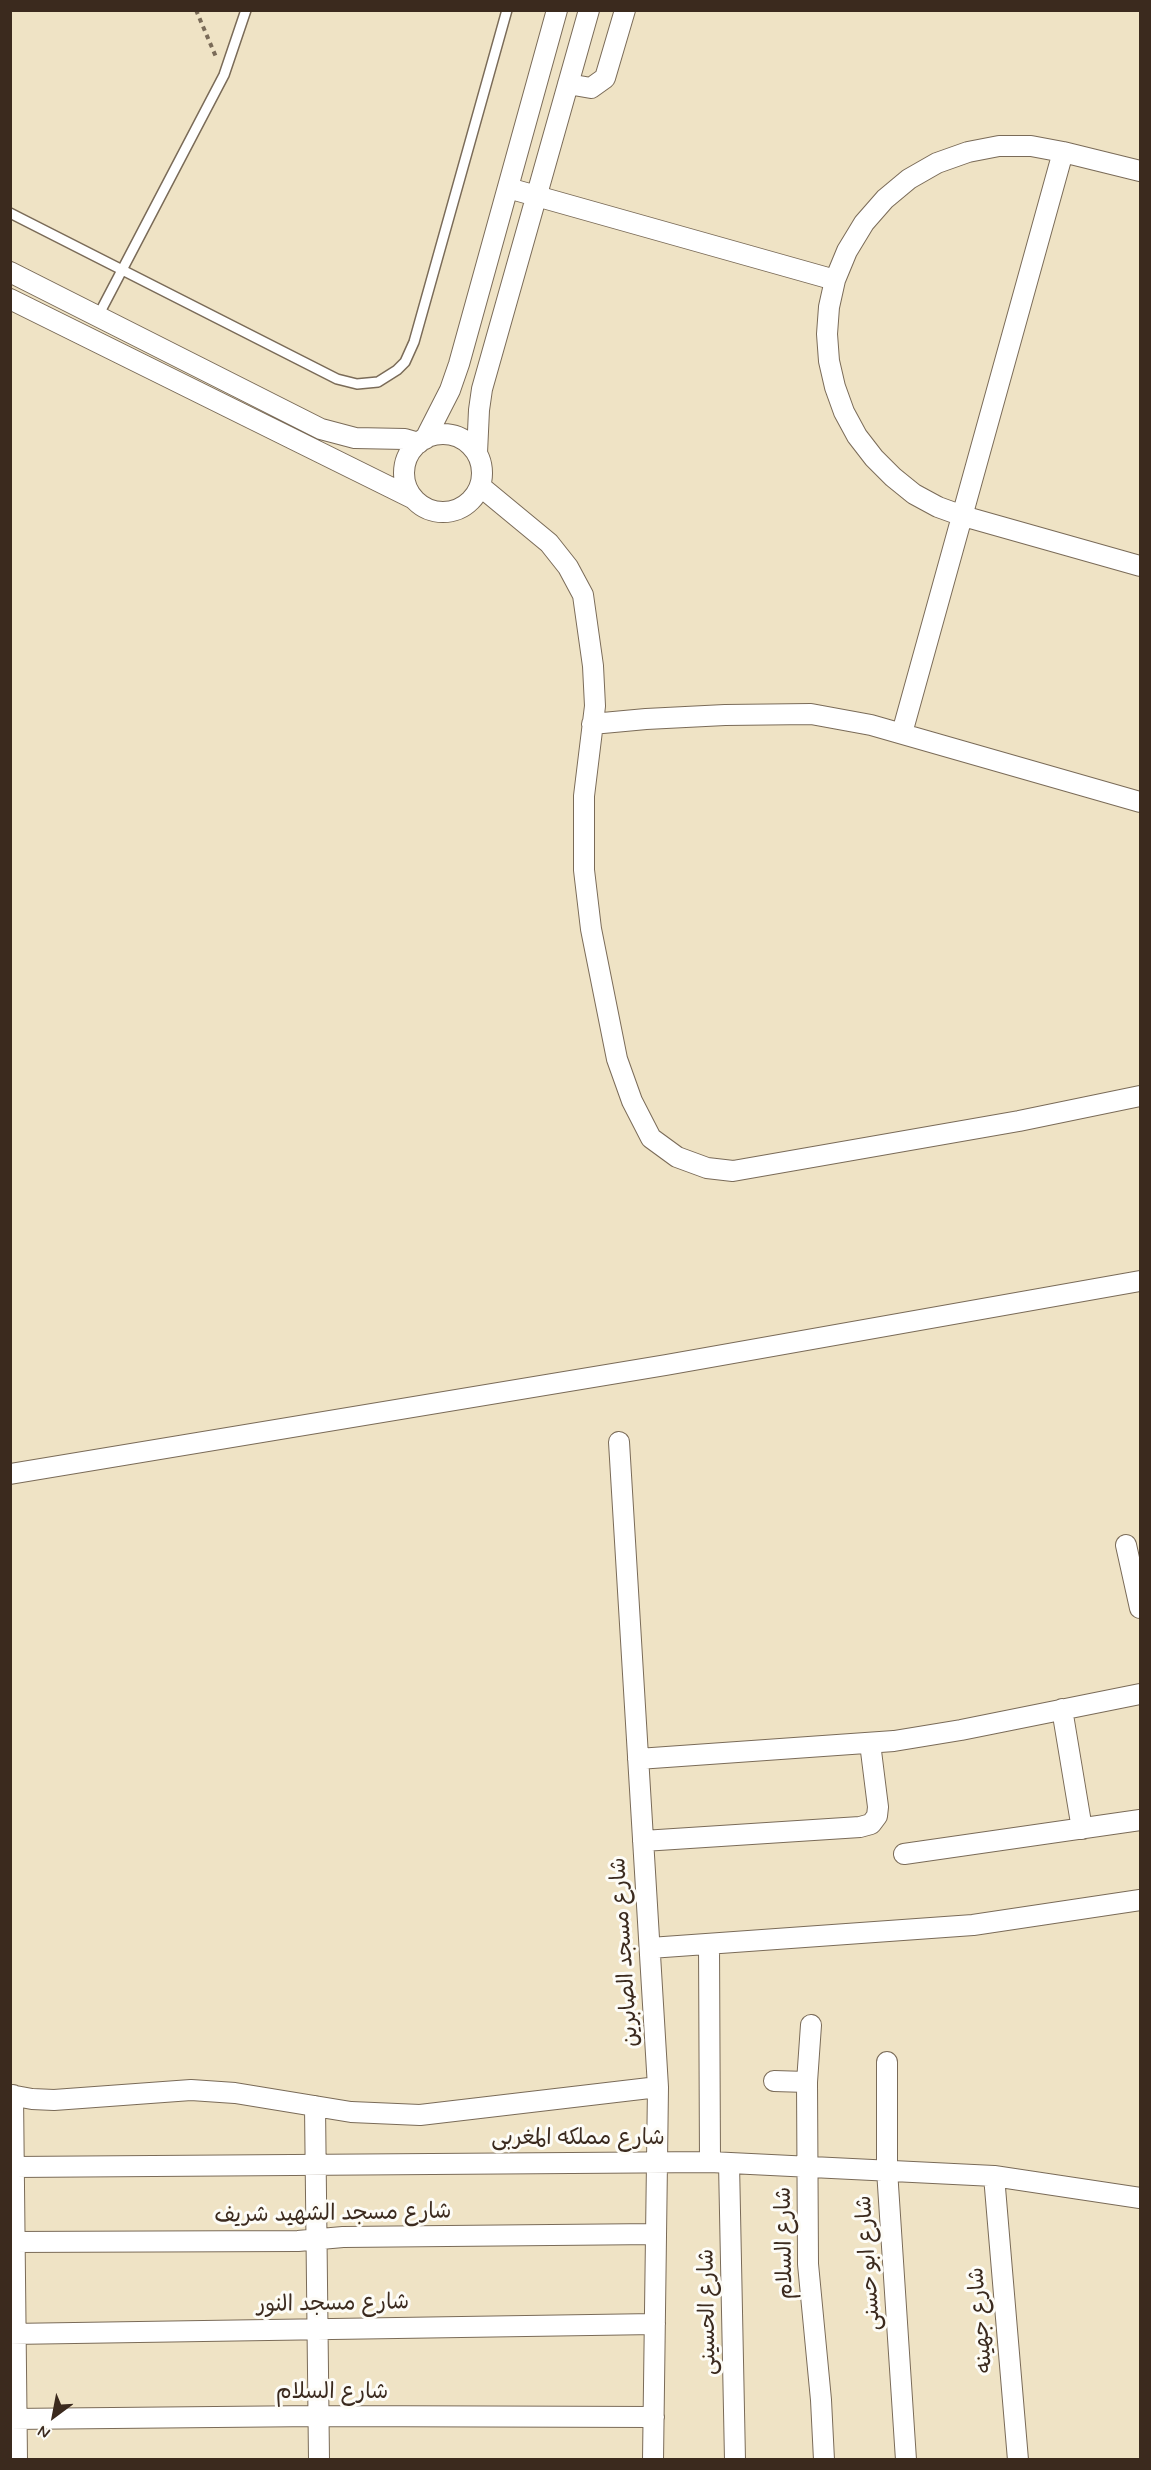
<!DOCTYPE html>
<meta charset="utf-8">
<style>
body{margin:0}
#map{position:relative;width:1151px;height:2470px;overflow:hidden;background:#efe3c5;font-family:Mynerve,sans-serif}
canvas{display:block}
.frame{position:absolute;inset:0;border:12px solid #3b2a1e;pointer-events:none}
.north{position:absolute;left:24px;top:2386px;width:60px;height:60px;-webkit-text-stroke:4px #fdfcf7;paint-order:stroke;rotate:212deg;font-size:16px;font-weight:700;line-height:24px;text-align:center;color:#3b2a1e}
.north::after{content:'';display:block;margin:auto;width:21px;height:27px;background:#3b2a1e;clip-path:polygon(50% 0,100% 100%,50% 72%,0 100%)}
</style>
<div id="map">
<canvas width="1151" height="2470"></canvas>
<div class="frame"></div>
<div class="north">N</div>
</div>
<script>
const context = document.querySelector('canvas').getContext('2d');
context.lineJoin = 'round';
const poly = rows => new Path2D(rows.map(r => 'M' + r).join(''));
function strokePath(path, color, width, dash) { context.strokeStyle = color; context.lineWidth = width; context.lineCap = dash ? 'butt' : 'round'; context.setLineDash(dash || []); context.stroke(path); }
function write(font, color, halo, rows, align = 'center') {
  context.font = font + ' Mynerve,"Playpen Sans Arabic",sans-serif'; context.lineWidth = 6; context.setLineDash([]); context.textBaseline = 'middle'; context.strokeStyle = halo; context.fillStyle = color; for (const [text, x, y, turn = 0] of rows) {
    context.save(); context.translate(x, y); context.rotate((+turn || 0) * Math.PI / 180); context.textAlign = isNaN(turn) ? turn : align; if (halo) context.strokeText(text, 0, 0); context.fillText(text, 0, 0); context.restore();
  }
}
const path = poly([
 [196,10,216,57]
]);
const service = poly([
 [10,213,337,379,357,384,378,382,397,370,405,362,414,342,507,10],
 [98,316,224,75,246,10]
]);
const minor = poly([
 [568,84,591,88,605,78,625,10],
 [1140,171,1063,152,1031,146,999,146,968,152,937,163,909,179,885,199,864,223,847,251,835,280,829,307,827,334,829,361,835,387,844,412,857,436,874,458,893,477,914,494,938,507,963,516,1140,566],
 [508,188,835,280],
 [10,272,321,429,355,438,405,439,419,443],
 [10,299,414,499],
 '404 473a39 39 0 1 1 78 0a39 39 0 1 1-78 0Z',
 [425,439,450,390,459,364,557,10],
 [477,453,479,410,482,389,589,10],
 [480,486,549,543,568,567,583,595,593,666,595,706,584,796,584,870,591,929,617,1059,632,1101,651,1138,677,1157,707,1168,733,1171,1019,1121,1140,1096],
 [592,724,646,719,725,715,811,714,871,725,1140,802],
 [902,733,1063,152],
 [619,1442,658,2087,653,2460],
 [10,1474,666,1365,1140,1281],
 [1126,1545,1140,1608],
 [1062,1709,1082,1829],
 [638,1759,894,1741,961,1730,1140,1694],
 [643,1841,860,1827,871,1824,877,1816,878,1807,870,1743],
 [904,1854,1140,1820],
 [709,1944,710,2162],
 [650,1948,973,1925,1140,1900],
 [811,2025,807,2082,808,2264,821,2400,824,2460],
 [887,2062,887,2170,906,2460],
 [774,2081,807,2082],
 [10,2095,32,2099,54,2100,191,2090,235,2093,351,2112,420,2115,658,2087],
 [13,2095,17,2460],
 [315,2106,319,2460],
 [729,2163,735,2460],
 [14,2167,710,2162,994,2176,1140,2198],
 [994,2176,1018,2460],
 [10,2242,298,2241,343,2237,656,2234],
 [10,2334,655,2324],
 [10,2419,318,2416,654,2417]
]);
const streetNames = [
 ["شارع مسجد الصابرين",626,1952,-94],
 ["شارع مملكه المغربى",578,2139],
 ["شارع مسجد الشهيد شريف",333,2215,-1],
 ["شارع السلام",786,2243,-91],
 ["شارع ابو حسنى",870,2263,-94],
 ["شارع مسجد النور",333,2305,-1],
 ["شارع الحسينى",709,2312,-91],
 ["شارع جهينه",982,2320,-95],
 ["شارع السلام",332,2393]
];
strokePath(service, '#7a6b58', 12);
strokePath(minor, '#7a6b58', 22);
strokePath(path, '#7a6b58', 4, [4.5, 4.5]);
strokePath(service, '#fff', 9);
strokePath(minor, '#fff', 20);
write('22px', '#3b2a1e', '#fdfcf7', streetNames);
</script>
